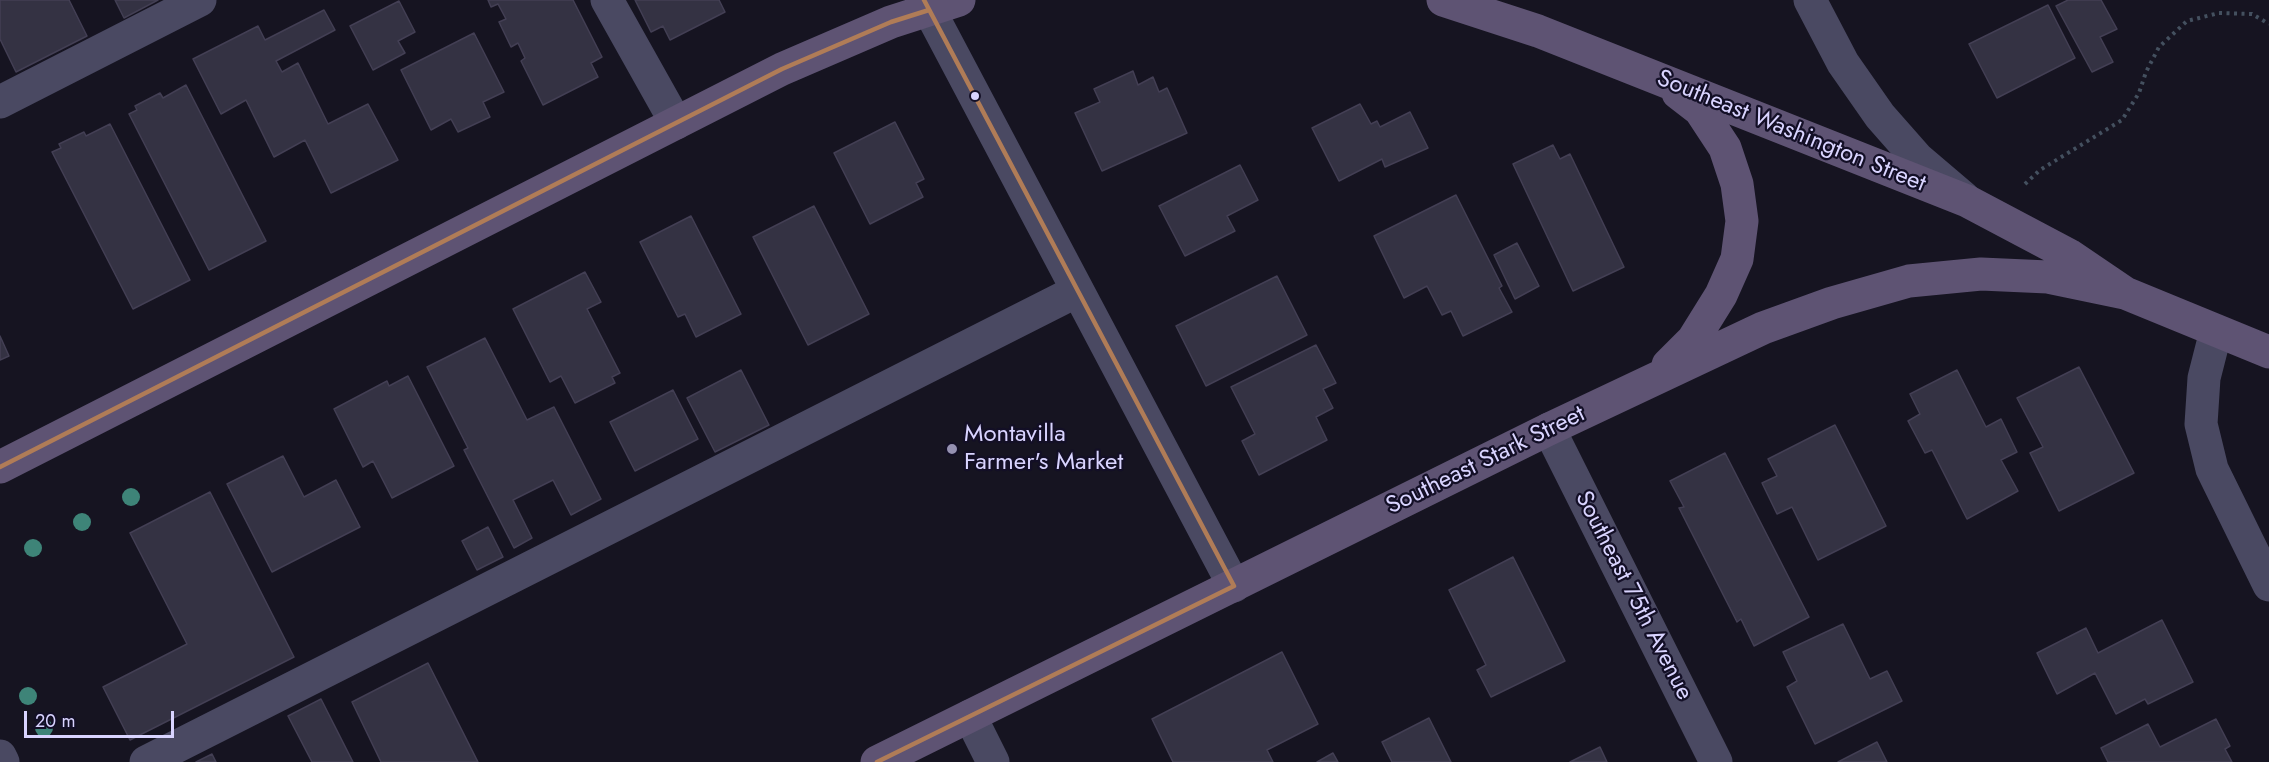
<!DOCTYPE html>
<style>
body{margin:0}
#map{position:relative;width:2269px;height:762px;overflow:hidden;background:#161421;font-family:Jost,sans-serif}
canvas{display:block}
.scale{position:absolute;left:24px;top:711px;width:150px;height:27px;box-sizing:border-box;border:3px solid #d9d4ff;border-top:0;padding-left:8px;font-size:18px;line-height:21px;white-space:nowrap;color:#d9d4ff;-webkit-text-stroke:4px #130f26;paint-order:stroke}
</style>
<div id="map">
<canvas width="2269" height="762"></canvas>
<div class="scale">20 m</div>
</div>
<script>
const context = document.querySelector('canvas').getContext('2d');
context.lineJoin = 'round';
function fill(path, color) { context.fillStyle = color; context.fill(path, 'evenodd'); }
const poly = rows => new Path2D(rows.map(r => 'M' + r).join(''));
function strokePath(path, color, width, dash) { context.strokeStyle = color; context.lineWidth = width; context.lineCap = dash ? 'butt' : 'round'; context.setLineDash(dash || []); context.stroke(path); }
function write(font, color, halo, rows, align = 'center') {
  context.font = font + ' Jost,sans-serif'; context.lineWidth = 4.5; context.setLineDash([]); context.textBaseline = 'middle'; context.strokeStyle = halo; context.fillStyle = color; for (const [text, x, y, turn = 0] of rows) {
    context.save(); context.translate(x, y); context.rotate((+turn || 0) * Math.PI / 180); context.textAlign = isNaN(turn) ? turn : align; if (halo) context.strokeText(text, 0, 0); context.fillText(text, 0, 0); context.restore();
  }
}
const building = poly([
 [0,0,69,0,87,36,16,72,0,39,0,0],
 [115,0,158,0,124,18,115,0],
 [488,0,573,0,602,57,591,63,598,77,543,105,521,61,525,58,518,43,511,47,499,22,506,19,498,4,491,7,488,0],
 [635,0,719,0,725,12,670,40,663,26,651,32,635,0],
 [2068,0,2101,0,2117,29,2100,37,2113,62,2092,72,2056,6,2068,0],
 [399,1,415,32,398,41,405,53,373,70,350,26,399,1],
 [2048,5,2075,58,1997,98,1969,44,2048,5],
 [324,10,335,30,276,61,282,72,298,63,328,124,368,104,398,160,331,193,305,140,274,157,246,100,221,114,193,59,258,26,265,40,324,10],
 [474,33,504,92,483,102,490,117,458,132,451,119,431,130,401,70,474,33],
 [1133,71,1138,85,1153,77,1159,92,1167,88,1187,133,1102,171,1075,113,1100,102,1094,89,1133,71],
 [186,85,266,241,209,270,129,114,137,110,135,106,160,93,163,98,186,85],
 [1360,104,1371,124,1377,121,1380,127,1410,112,1428,148,1385,167,1382,159,1339,181,1312,128,1360,104],
 [895,122,924,179,916,183,923,197,870,224,834,153,895,122],
 [110,124,190,280,133,309,52,152,61,148,59,144,84,132,86,136,110,124],
 [1553,145,1560,159,1570,154,1624,267,1573,291,1513,164,1553,145],
 [1240,165,1258,200,1227,216,1235,231,1185,256,1159,206,1240,165],
 [1456,195,1502,286,1499,288,1512,312,1463,336,1451,311,1442,315,1427,286,1404,298,1374,236,1456,195],
 [814,206,869,314,808,345,753,237,814,206],
 [691,216,741,314,696,337,685,314,678,317,640,242,691,216],
 [1517,243,1539,286,1515,299,1494,255,1517,243],
 [585,272,601,302,587,309,620,373,612,377,615,383,575,403,561,376,550,382,513,309,585,272],
 [1277,276,1307,335,1206,386,1176,326,1277,276],
 [0,336,9,356,0,360,0,336],
 [485,338,527,420,554,407,601,499,571,515,553,480,513,500,532,538,514,548,464,450,468,448,427,367,485,338],
 [1316,345,1336,383,1323,389,1333,408,1316,417,1327,440,1259,475,1242,441,1255,434,1231,387,1316,345],
 [2079,367,2134,473,2059,511,2030,453,2043,447,2017,398,2079,367],
 [741,370,769,425,715,452,687,398,741,370],
 [1957,370,1986,427,2001,419,2017,452,2001,460,2018,491,1967,519,1932,450,1925,453,1908,421,1920,414,1910,394,1957,370],
 [408,376,454,466,392,498,373,461,363,467,334,409,387,381,389,386,408,376],
 [673,390,698,439,635,471,610,422,673,390],
 [1835,425,1886,526,1818,560,1792,507,1777,514,1762,483,1777,476,1768,459,1835,425],
 [1725,453,1809,617,1754,646,1741,619,1737,622,1679,508,1684,507,1670,481,1725,453],
 [283,456,304,497,336,480,360,527,272,572,227,484,283,456],
 [210,492,294,657,130,740,103,687,187,644,130,533,210,492],
 [488,527,503,557,477,570,462,541,488,527],
 [1513,557,1565,661,1491,697,1477,670,1486,665,1449,590,1513,557],
 [2162,620,2193,682,2148,704,2145,699,2116,714,2095,673,2057,694,2037,653,2086,628,2098,653,2162,620],
 [1843,624,1870,679,1887,671,1902,701,1815,744,1787,687,1797,681,1783,652,1843,624],
 [1282,652,1318,724,1267,750,1273,762,1173,762,1152,719,1282,652],
 [428,663,478,762,381,762,352,702,428,663],
 [321,699,353,762,312,762,288,716,321,699],
 [1429,718,1451,762,1392,762,1382,742,1429,718],
 [2216,719,2230,746,2225,749,2232,762,2108,762,2101,748,2148,724,2160,747,2216,719],
 [1877,742,1887,762,1838,762,1877,742],
 [1600,747,1607,762,1570,762,1600,747],
 [1333,753,1338,762,1317,762,1333,753],
 [212,754,216,762,196,762,212,754]
]);
const path = poly([
 [2025,184,2040,170,2122,120,2139,93,2146,72,2159,47,2187,21,2219,13,2252,14,2269,24]
]);
const minor = poly([
 [607,0,676,123],
 [924,0,1234,586],
 [1810,0,1843,63,1880,116,1917,158,1964,198],
 [0,102,200,0],
 [2216,331,2204,378,2201,424,2212,469,2269,585],
 [1549,429,1716,762],
 [970,716,993,762],
 [0,756,3,762],
 [146,762,1077,291]
]);
const major = poly([
 [1443,0,1538,31,1967,201,2069,255,2125,293,2269,352],
 [1668,365,1693,340,1721,295,1737,259,1742,221,1737,184,1725,148,1700,110,1678,93],
 [0,467,782,69,891,22,959,0],
 [877,762,1549,429,1763,328,1832,303,1909,281,1981,274,2048,277,2125,293]
]);
const bus1 = poly([
 [924,0,1234,586],
 [0,467,782,69,891,22,929,10],
 [877,762,1234,586]
]);
const trees = [
 [131,497],
 [82,522],
 [33,548],
 [28,696],
 [44,728]
];
const markers = [
 [975,96,5,"#d9d4ff"],
 [952,449,6,"#9591b1"]
];
const streetNames = [
 ["Southeast Washington Street",1791,132,22],
 ["Southeast Stark Street",1486,461,-26],
 ["Southeast 75th Avenue",1633,596,63]
];
const poiNames = [
 ["Montavilla",964,435],
 ["Farmer's Market",964,463]
];
fill(building, '#343243');
strokePath(building, '#433f54', 1.5);
strokePath(path, '#44505f', 4, [3, 4.5]);
strokePath(minor, '#4a4962', 33);
strokePath(major, '#5e5373', 33);
strokePath(bus1, '#b07c57', 4.5);
context.fillStyle = '#3e8478';
for (const [x, y] of trees) { context.beginPath(); context.arc(x, y, 9, 0, 2 * Math.PI); context.fill(); }
for (const [x, y, r, color] of markers) { const dot = new Path2D(); dot.arc(x, y, r, 0, 2 * Math.PI); context.fillStyle = color; context.fill(dot); strokePath(dot, '#130f26', 2); }
write('24px', '#d9d4ff', '#130f26', streetNames);
write('24px', '#d9d4ff', '#130f26', poiNames, 'left');
</script>
